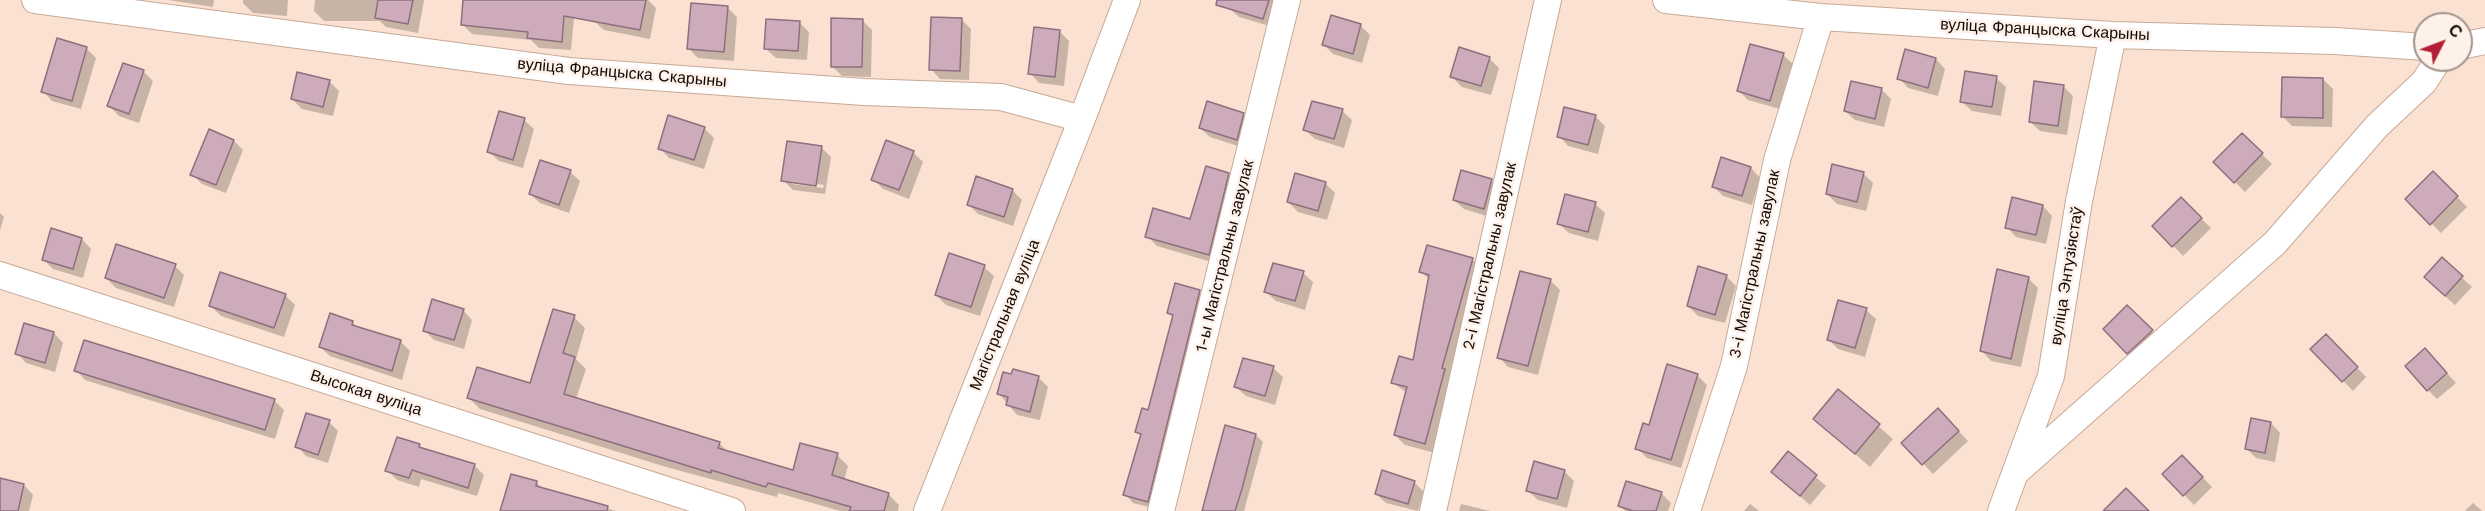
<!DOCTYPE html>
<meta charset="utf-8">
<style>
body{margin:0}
#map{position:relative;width:2485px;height:511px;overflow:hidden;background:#fbe1d1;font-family:"Work Sans",sans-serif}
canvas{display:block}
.north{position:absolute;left:2413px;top:12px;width:60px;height:60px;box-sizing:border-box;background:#fef1e9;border:2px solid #a0948d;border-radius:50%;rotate:48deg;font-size:16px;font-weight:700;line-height:24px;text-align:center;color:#130904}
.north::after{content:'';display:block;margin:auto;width:21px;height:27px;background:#b11e35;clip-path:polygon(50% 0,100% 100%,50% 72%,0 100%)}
</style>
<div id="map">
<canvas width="2485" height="511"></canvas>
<div class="north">С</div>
</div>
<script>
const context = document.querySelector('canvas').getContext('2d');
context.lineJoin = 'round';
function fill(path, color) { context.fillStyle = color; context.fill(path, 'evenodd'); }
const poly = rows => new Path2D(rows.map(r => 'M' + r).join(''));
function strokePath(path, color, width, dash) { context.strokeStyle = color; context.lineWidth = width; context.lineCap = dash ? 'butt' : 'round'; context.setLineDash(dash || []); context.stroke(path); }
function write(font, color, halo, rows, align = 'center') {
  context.font = font + ' "Work Sans",sans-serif'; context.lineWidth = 5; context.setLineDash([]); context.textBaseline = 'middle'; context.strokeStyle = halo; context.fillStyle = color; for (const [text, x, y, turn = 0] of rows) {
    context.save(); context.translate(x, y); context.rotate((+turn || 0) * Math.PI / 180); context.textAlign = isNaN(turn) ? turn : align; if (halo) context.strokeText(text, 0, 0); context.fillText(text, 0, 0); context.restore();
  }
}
const shadow = poly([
 [168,0,214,0,213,7],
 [243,0,288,0,287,16,253,13,243,3],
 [315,0,424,0,418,33,386,27,380,21,324,21,314,11],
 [464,0,566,0,575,8,571,50,539,48,531,40,472,34,462,24],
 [598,0,648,0,656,8,650,39,604,30,594,21],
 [1232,0,1281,0,1273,27,1239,17,1229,8],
 [727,7,737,17,734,61,698,58,689,49],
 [1332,17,1361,26,1370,35,1362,63,1333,54,1324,45],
 [961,19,971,29,969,80,940,79,931,69],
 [862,20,872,30,871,77,842,76,832,66],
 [799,22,809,32,807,60,776,58,766,49],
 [1060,32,1069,41,1064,86,1039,83,1030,73],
 [86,48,96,58,81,109,52,101,43,91],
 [1783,55,1793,64,1780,109,1748,100,1738,90],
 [1489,58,1499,68,1491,95,1462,87,1452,77],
 [1936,59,1945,69,1938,96,1908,88,1899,78],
 [124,64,144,72,153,81,139,123,119,116,109,106],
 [1996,78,2006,87,2001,116,1972,111,1962,102],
 [2323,79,2333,89,2332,127,2292,126,2283,117],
 [329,81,339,91,333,116,302,109,292,99],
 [2063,86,2073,96,2067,135,2040,131,2030,122],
 [1882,90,1891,99,1884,127,1855,120,1845,111],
 [1342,111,1352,120,1344,148,1315,139,1305,130],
 [1243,114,1253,124,1247,149,1210,137,1200,128],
 [1595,116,1605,126,1598,154,1568,146,1559,136],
 [524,120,534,129,523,168,499,161,489,152],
 [704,128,714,138,704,169,669,158,660,148],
 [2242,135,2272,164,2245,192,2215,162],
 [234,141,243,150,226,193,202,184,192,174],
 [821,147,831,157,825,194,793,190,783,180],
 [792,181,824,185,823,188,792,184],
 [913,152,923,162,909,199,883,189,873,179],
 [1751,168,1760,178,1752,205,1723,196,1713,186],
 [570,172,580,181,569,213,540,203,530,194],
 [1863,173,1873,183,1866,211,1837,204,1827,194],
 [2433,173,2467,207,2441,233,2407,199],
 [1228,174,1238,184,1218,264,1157,246,1147,236,1191,221],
 [1491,181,1501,190,1493,218,1464,209,1454,200],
 [1325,183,1335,193,1327,220,1298,212,1288,202],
 [1012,190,1022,200,1013,226,978,214,968,204],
 [2181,199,2211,228,2183,256,2154,226],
 [1595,204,1605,213,1598,241,1569,233,1559,224],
 [2043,206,2052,216,2046,244,2016,237,2007,227],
 [0,213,4,217,0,230],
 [82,239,91,249,83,278,53,269,43,259],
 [1472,259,1482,269,1435,453,1405,445,1395,435,1407,393,1393,383,1414,362,1430,280,1421,271],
 [2442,259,2472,287,2455,305,2435,287],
 [175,266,184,275,174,307,116,288,106,278],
 [984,267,994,276,980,316,946,305,936,295],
 [1303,273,1313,282,1305,310,1276,301,1266,292],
 [1726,276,1736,286,1725,323,1698,316,1688,306],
 [2028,278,2038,288,2021,367,1991,361,1982,351],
 [1550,280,1560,290,1538,375,1508,367,1499,357],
 [1199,292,1208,300,1156,509,1133,503,1125,494,1142,437,1136,431,1149,412,1174,318,1168,312],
 [285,295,295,305,284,337,221,316,211,306],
 [2127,307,2161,341,2138,362,2105,329],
 [463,310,472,320,464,349,434,340,424,330],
 [1866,310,1876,319,1865,357,1838,349,1829,340],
 [574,317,585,328,576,359,586,369,576,399,719,443,729,453,794,472,837,455,848,466,844,481,888,494,899,505,898,511,840,511,778,493,777,497,666,467,480,409,469,398,531,385],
 [352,322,359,329,401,342,410,351,402,380,330,356,320,347],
 [54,333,63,343,55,372,26,363,17,353],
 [2326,336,2366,377,2353,391,2312,349],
 [2435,360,2456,383,2437,399,2428,390],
 [1273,368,1283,377,1275,405,1246,396,1236,387],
 [76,370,274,400,284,410,275,439,85,380],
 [1697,375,1707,385,1681,468,1647,458,1637,448,1650,427],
 [1038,377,1048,387,1040,420,1017,415,999,394],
 [1838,391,1893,439,1870,467,1815,419],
 [1948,420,1968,441,1933,474,1904,443],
 [329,422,338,431,328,463,306,456,297,446],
 [2271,423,2280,433,2275,462,2256,458,2247,449],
 [1256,435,1263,442,1244,511,1206,511],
 [419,446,423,450,474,465,484,475,477,496,421,479,419,487,397,480,387,470],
 [1788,453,1826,486,1810,505,1783,481],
 [2182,457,2212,487,2194,505,2164,474],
 [1564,471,1574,481,1567,508,1538,500,1528,491],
 [0,479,24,485,33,495,29,511,0,511],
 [1414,482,1424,492,1418,511,1386,503,1376,494],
 [537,483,543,489,616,511,505,511],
 [1661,493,1671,503,1668,511,1625,511,1620,506],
 [2473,503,2482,511,2465,511],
 [1461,504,1490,511,1459,511],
 [1750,504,1759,511,1744,511]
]);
const building = poly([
 [378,0,413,0,408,24,375,18,378,0],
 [463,0,646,0,640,30,564,16,562,42,527,38,528,32,461,25,463,0],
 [1217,0,1269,0,1263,19,1216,5,1217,0],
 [691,3,728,6,724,52,687,49,691,3],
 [1331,15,1361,24,1353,54,1322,45,1331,15],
 [931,17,962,18,960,71,929,70,931,17],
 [831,18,863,19,862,67,831,67,831,18],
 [766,19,800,21,798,51,764,49,766,19],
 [1034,27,1060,30,1055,77,1028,74,1034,27],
 [57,38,87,47,72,101,41,92,57,38],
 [1750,44,1784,53,1770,101,1737,91,1750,44],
 [1459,47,1490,57,1481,86,1450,77,1459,47],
 [1905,49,1936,58,1928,88,1897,79,1905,49],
 [123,63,144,70,129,114,107,106,123,63],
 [1965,71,1997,76,1992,107,1960,102,1965,71],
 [297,72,330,80,323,107,291,99,297,72],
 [2282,77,2323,78,2323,118,2281,117,2282,77],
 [1851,81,1882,88,1875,119,1844,111,1851,81],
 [2034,81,2064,85,2058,126,2029,122,2034,81],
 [1207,101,1244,113,1237,140,1199,128,1207,101],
 [1312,101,1343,109,1334,139,1303,130,1312,101],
 [1564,107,1596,115,1588,145,1557,137,1564,107],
 [499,111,525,118,513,160,487,152,499,111],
 [668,115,705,127,694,160,658,149,668,115],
 [209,129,234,140,216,185,190,175,209,129],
 [2242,133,2263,153,2234,183,2213,162,2242,133],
 [886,140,914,151,899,190,871,180,886,140],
 [787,141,822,146,816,186,781,181,787,141],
 [1721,157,1751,167,1742,196,1712,187,1721,157],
 [540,160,571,170,559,205,529,194,540,160],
 [1832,164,1864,172,1857,202,1826,194,1832,164],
 [1206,166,1229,173,1209,255,1145,237,1153,208,1190,219,1206,166],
 [1461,170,1492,179,1484,209,1453,200,1461,170],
 [2433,171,2458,196,2430,225,2405,199,2433,171],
 [1295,173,1326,182,1318,211,1287,202,1295,173],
 [976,176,1013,189,1004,217,967,205,976,176],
 [1565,194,1596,202,1588,232,1557,224,1565,194],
 [2012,197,2043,205,2036,235,2005,228,2012,197],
 [2181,197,2202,218,2172,247,2152,226,2181,197],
 [51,228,82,238,73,269,42,260,51,228],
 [116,244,176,264,164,298,105,278,116,244],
 [1427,245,1473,258,1442,368,1445,369,1425,444,1394,435,1407,387,1391,383,1399,356,1413,360,1429,275,1419,272,1427,245],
 [949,253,985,265,971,307,935,295,949,253],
 [2442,257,2463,276,2445,296,2424,277,2442,257],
 [1273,263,1304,271,1295,301,1264,292,1273,263],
 [1698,266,1727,275,1715,315,1687,306,1698,266],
 [1997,269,2029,277,2011,359,1980,351,1997,269],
 [1520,271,1551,279,1528,366,1497,358,1520,271],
 [220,272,286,294,274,328,209,306,220,272],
 [1175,283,1200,290,1148,502,1123,495,1141,434,1135,432,1142,408,1148,410,1173,315,1167,313,1175,283],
 [432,299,464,309,454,340,423,331,432,299],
 [1838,300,1867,308,1855,348,1827,340,1838,300],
 [2127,305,2153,330,2127,354,2103,329,2127,305],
 [553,309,575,315,563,353,575,357,564,394,720,442,718,448,793,470,800,443,838,453,832,475,889,493,884,511,849,511,851,507,768,483,766,487,711,470,711,473,467,398,477,367,530,383,553,309],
 [330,313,353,321,352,325,401,340,392,371,319,347,330,313],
 [24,323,54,332,45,363,15,354,24,323],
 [2326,334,2358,367,2342,382,2310,349,2326,334],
 [84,340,275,399,265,430,74,371,84,340],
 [2425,348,2447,373,2427,391,2405,366,2425,348],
 [1243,358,1274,366,1265,396,1234,387,1243,358],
 [1667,364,1698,374,1671,460,1635,449,1643,423,1649,425,1667,364],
 [1013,369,1039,376,1030,412,1006,405,1008,397,997,394,1003,372,1011,374,1013,369],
 [1838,389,1880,424,1855,454,1813,419,1838,389],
 [1938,408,1959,431,1922,465,1901,443,1938,408],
 [306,413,330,420,318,455,295,447,306,413],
 [2251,418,2271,422,2265,453,2245,449,2251,418],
 [1225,425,1256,434,1242,489,1235,511,1202,511,1225,425],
 [397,437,420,444,419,447,475,464,468,488,412,470,409,478,385,471,397,437],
 [1788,451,1817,475,1800,496,1771,472,1788,451],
 [2182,455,2203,477,2183,496,2162,474,2182,455],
 [1534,461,1565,470,1557,499,1526,491,1534,461],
 [1382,470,1415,481,1408,504,1375,494,1382,470],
 [511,474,537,481,536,486,608,506,607,511,500,511,511,474],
 [0,478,24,484,18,511,0,511,0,478],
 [1626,481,1662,492,1656,511,1633,511,1618,506,1626,481],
 [2126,488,2149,511,2103,511,2126,488]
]);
const minor = poly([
 [35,0,569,71,864,92,1001,97,1082,119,1127,0],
 [1666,0,1821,17,2113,35,2335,41,2425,47],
 [2461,46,2485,41],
 [0,275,732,511],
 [2015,473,2275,243,2377,126,2424,82,2438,60],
 [927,511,1082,119],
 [1161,511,1287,0],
 [1433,511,1548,0],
 [1687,511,1734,366,1777,160,1821,17],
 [2001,511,2051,376,2079,201,2113,35]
]);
const streetNames = [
 ["вуліца Францыска Скарыны",2045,30,3],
 ["вуліца Францыска Скарыны",622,73,5],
 ["1-ы Магістральны завулак",1225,256,-76],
 ["2-і Магістральны завулак",1490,256,-77],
 ["3-і Магістральны завулак",1755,264,-78],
 ["вуліца Энтузіястаў",2067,276,-81],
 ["Магістральная вуліца",1005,315,-68],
 ["Высокая вуліца",366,393,18]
];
fill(shadow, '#0003');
fill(building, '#cdabba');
strokePath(building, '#8e6f7d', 1.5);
strokePath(minor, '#c7a996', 28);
strokePath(minor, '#fff', 26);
write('16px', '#130904', '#fef1e9', streetNames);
</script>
